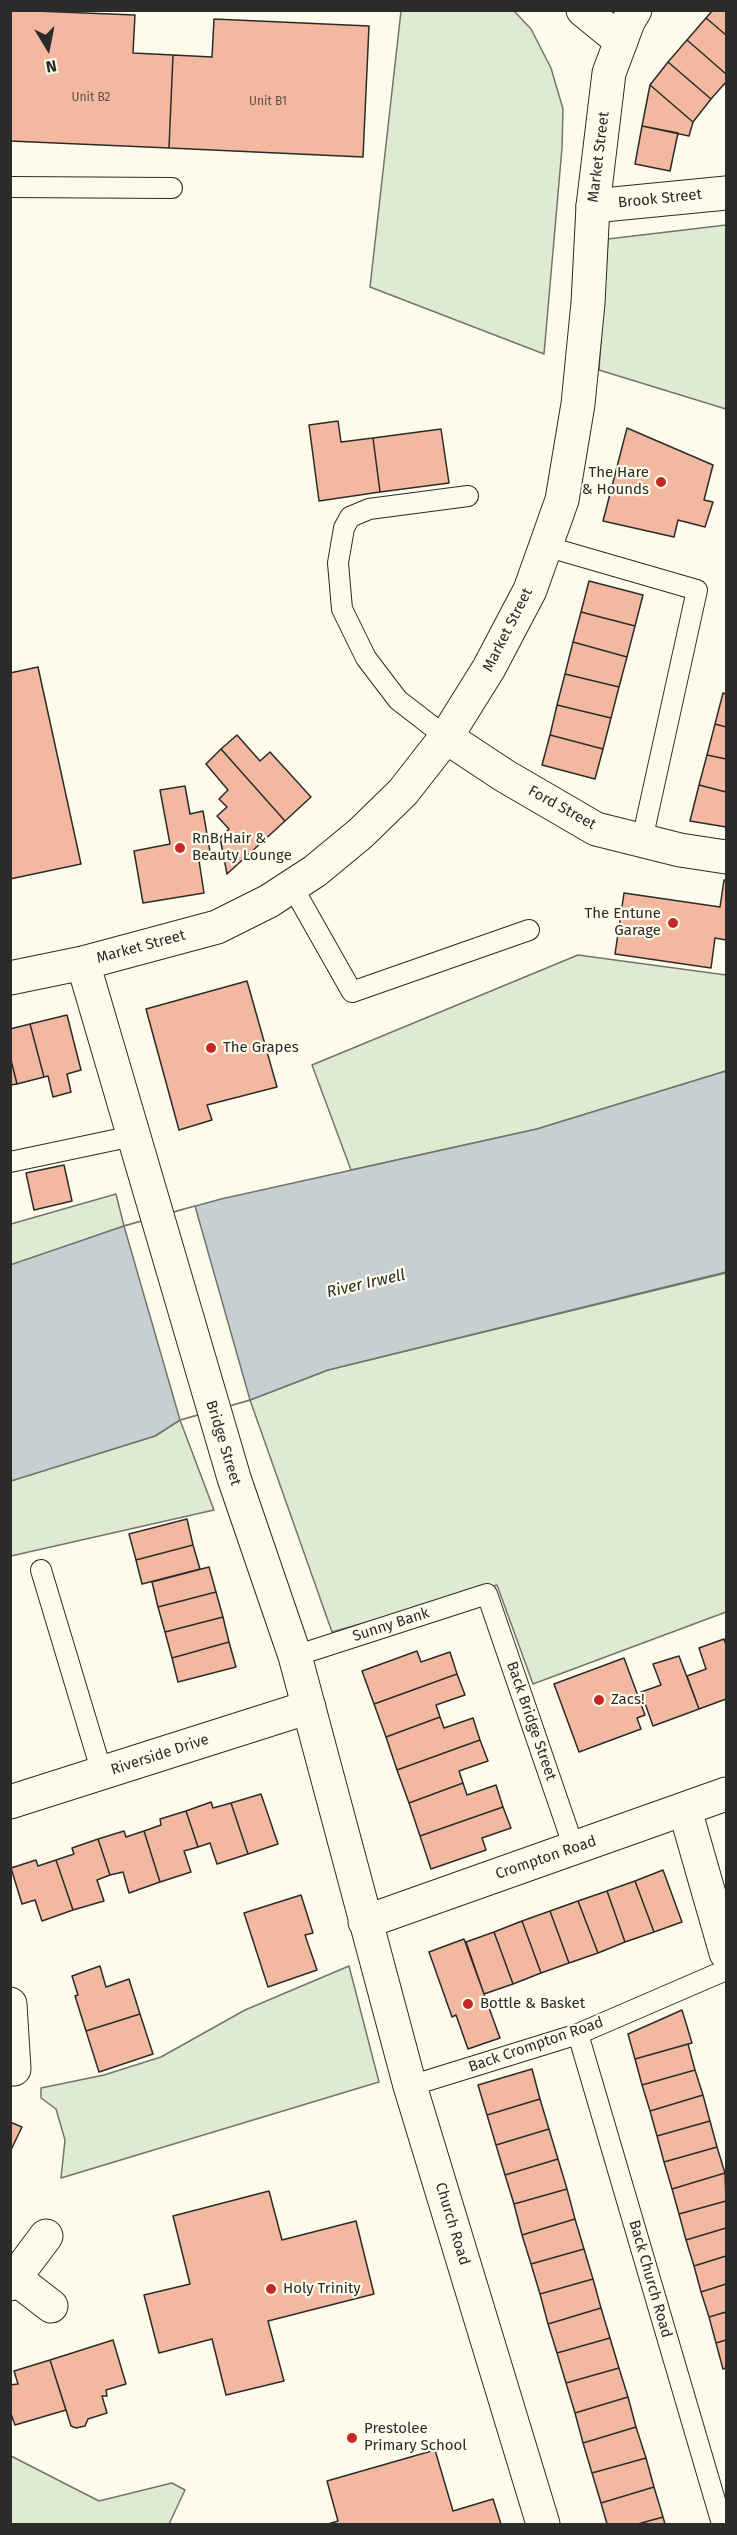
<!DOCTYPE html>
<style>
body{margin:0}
#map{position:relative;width:737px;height:2535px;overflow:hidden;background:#fdfbea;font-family:"Fira Sans",sans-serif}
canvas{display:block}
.frame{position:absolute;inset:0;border:12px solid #2b2b2b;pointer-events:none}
.north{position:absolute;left:18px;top:18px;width:60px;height:60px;-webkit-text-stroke:4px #fdfbea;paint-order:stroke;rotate:170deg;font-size:16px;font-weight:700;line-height:24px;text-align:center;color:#2b2b2b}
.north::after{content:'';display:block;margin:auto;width:21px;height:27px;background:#2b2b2b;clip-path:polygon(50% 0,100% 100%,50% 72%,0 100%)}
</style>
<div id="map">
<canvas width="737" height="2535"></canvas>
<div class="frame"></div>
<div class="north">N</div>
</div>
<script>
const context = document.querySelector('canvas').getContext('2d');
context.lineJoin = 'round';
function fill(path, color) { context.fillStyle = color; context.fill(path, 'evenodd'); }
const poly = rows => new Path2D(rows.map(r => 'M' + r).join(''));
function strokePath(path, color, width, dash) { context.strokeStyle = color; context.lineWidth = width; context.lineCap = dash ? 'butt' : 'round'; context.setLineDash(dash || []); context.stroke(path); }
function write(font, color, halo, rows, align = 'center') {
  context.font = font + ' "Fira Sans",sans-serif'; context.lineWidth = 4.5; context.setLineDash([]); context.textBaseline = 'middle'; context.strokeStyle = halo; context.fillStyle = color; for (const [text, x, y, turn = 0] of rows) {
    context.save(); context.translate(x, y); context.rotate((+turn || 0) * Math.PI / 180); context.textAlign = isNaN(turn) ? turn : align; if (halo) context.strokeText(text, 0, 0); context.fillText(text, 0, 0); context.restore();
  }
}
const green = poly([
 [401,11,514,11,531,29,551,68,563,109,562,148,544,354,370,287,401,11],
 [726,225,726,409,599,370,608,239,726,225],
 [578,955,726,975,726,1071,537,1129,351,1170,312,1065,578,955],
 [116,1194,124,1226,11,1266,11,1224,116,1194],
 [726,1273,726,1612,533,1684,497,1585,332,1632,250,1400,328,1370,726,1273],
 [180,1420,214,1510,11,1556,10,1481,155,1436,180,1420],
 [349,1966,379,2082,61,2178,65,2140,56,2109,41,2098,41,2088,104,2075,161,2057,245,2010,349,1966],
 [11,2456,99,2501,172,2483,185,2490,169,2524,11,2524,11,2456]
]);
const water = poly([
 [726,1071,726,1272,328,1370,250,1400,180,1420,155,1436,11,1481,10,1265,124,1226,221,1199,537,1129,726,1071]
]);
const pier = poly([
 [195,1206,250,1400,180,1420,124,1226,195,1206]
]);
const building = poly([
 [10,10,135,15,133,53,173,55,169,148,10,141,10,10],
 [713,10,726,10,726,35,706,18,713,10],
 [706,18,726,35,726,74,687,40,706,18],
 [214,19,369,26,363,157,169,148,173,55,212,57,214,19],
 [687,40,726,74,726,82,711,99,668,62,687,40],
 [668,62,711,99,693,122,650,85,668,62],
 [650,85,693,122,689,136,642,126,650,85],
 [642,126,678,133,670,171,635,164,642,126],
 [338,421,341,442,373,438,380,492,319,501,309,425,338,421],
 [627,428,713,465,704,500,713,502,705,527,678,520,674,537,603,521,627,428],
 [441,429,449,483,380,492,373,438,441,429],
 [589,581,643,595,635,626,581,612,589,581],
 [581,612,635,626,627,657,573,642,581,612],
 [573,642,627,657,619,687,565,674,573,642],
 [38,667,81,864,10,879,10,673,38,667],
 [565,674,619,687,611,718,557,705,565,674],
 [723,693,726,694,726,727,715,724,723,693],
 [557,705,611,718,603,749,550,735,557,705],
 [715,724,726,727,726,759,707,755,715,724],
 [237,735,260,761,270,752,311,797,285,821,221,749,237,735],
 [550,735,603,749,595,779,542,765,550,735],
 [221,749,285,821,227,874,220,838,229,829,217,816,227,807,219,799,228,790,206,764,221,749],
 [707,755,726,759,726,792,699,785,707,755],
 [699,785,726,792,726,827,690,821,699,785],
 [185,786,190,814,203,811,210,852,198,854,204,893,143,903,134,851,170,844,160,790,185,786],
 [724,880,726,881,726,940,715,938,711,968,615,954,624,893,720,907,724,880],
 [247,981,277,1087,207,1105,212,1120,179,1130,146,1009,247,981],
 [67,1015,81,1070,67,1074,71,1092,53,1097,48,1076,44,1077,30,1024,67,1015],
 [30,1024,44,1077,17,1084,10,1056,10,1029,30,1024],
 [10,1056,17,1084,10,1085,10,1056],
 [64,1165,72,1201,34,1210,26,1173,64,1165],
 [187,1519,193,1545,136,1560,129,1534,187,1519],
 [193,1545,200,1569,142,1584,136,1560,193,1545],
 [209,1567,216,1592,158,1607,152,1582,209,1567],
 [216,1592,223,1617,165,1632,158,1607,216,1592],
 [223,1617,229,1642,172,1658,165,1632,223,1617],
 [724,1639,726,1645,726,1699,699,1709,687,1676,706,1669,699,1648,724,1639],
 [229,1642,236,1667,178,1682,172,1658,229,1642],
 [417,1651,421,1662,450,1652,457,1674,374,1704,362,1671,417,1651],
 [679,1656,699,1709,653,1726,641,1692,661,1685,653,1664,679,1656],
 [624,1658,645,1715,637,1718,641,1729,579,1752,554,1684,624,1658],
 [457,1674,465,1695,436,1705,440,1717,386,1737,374,1704,457,1674],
 [440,1717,444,1728,473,1718,480,1740,397,1770,386,1737,440,1717],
 [480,1740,488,1761,459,1771,463,1783,409,1803,397,1770,480,1740],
 [463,1783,467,1795,496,1785,503,1807,420,1836,409,1803,463,1783],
 [261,1794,278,1844,248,1854,231,1803,261,1794],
 [211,1802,213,1808,231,1803,248,1854,217,1864,210,1843,198,1847,186,1811,211,1802],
 [503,1807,511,1828,482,1838,486,1850,431,1869,420,1836,503,1807],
 [186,1811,198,1847,184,1851,191,1872,160,1882,144,1831,161,1825,160,1819,186,1811],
 [124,1831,126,1837,144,1831,160,1882,129,1893,123,1872,110,1875,98,1839,124,1831],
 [98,1839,110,1875,97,1880,104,1901,73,1910,56,1860,74,1854,72,1848,98,1839],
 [36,1860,38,1866,56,1860,73,1910,42,1921,35,1900,22,1904,11,1868,36,1860],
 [663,1870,682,1922,654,1932,635,1881,663,1870],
 [635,1881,654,1932,625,1942,607,1891,635,1881],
 [607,1891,625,1942,598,1953,578,1901,607,1891],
 [301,1895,313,1933,305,1935,317,1970,268,1987,244,1913,301,1895],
 [578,1901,598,1953,569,1963,550,1911,578,1901],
 [550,1911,569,1963,541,1973,522,1921,550,1911],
 [522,1921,541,1973,513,1984,494,1932,522,1921],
 [494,1932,513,1984,484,1994,466,1942,494,1932],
 [464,1939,500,2038,468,2049,456,2015,452,2017,429,1952,464,1939],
 [100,1966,106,1987,129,1979,140,2014,86,2031,75,1996,78,1995,72,1976,100,1966],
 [682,2010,692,2043,635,2059,628,2034,682,2010],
 [140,2014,153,2054,99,2072,86,2031,140,2014],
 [688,2044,695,2070,642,2085,635,2059,688,2044],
 [532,2069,540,2099,487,2115,478,2085,532,2069],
 [695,2070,703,2095,650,2111,642,2085,695,2070],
 [703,2095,710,2121,657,2136,650,2111,703,2095],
 [540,2099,549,2129,496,2145,487,2115,540,2099],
 [710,2121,717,2147,664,2162,657,2136,710,2121],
 [10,2122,22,2127,10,2152,10,2122],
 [549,2129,558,2159,505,2175,496,2145,549,2129],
 [717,2147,725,2173,672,2189,664,2162,717,2147],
 [558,2159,567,2189,514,2204,505,2175,558,2159],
 [725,2173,726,2201,679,2214,672,2189,725,2173],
 [567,2189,575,2219,522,2235,514,2204,567,2189],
 [269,2191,282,2240,356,2221,374,2294,268,2321,284,2381,226,2395,212,2339,159,2353,144,2295,190,2284,173,2216,269,2191],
 [726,2201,726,2228,686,2240,679,2214,726,2201],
 [575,2219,584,2249,531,2264,522,2235,575,2219],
 [726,2228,726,2256,694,2266,686,2240,726,2228],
 [584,2249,593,2279,540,2294,531,2264,584,2249],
 [726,2256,726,2284,701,2292,694,2266,726,2256],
 [593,2279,601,2308,548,2324,540,2294,593,2279],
 [726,2284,726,2312,709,2317,701,2292,726,2284],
 [601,2308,610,2338,557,2353,548,2324,601,2308],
 [726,2312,726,2340,716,2343,709,2317,726,2312],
 [610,2338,619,2368,566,2383,557,2353,610,2338],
 [113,2340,126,2384,106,2390,107,2396,102,2396,107,2413,88,2419,85,2426,76,2428,71,2426,50,2360,113,2340],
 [726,2340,726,2368,723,2369,716,2343,726,2340],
 [50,2360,66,2410,15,2425,10,2411,10,2385,18,2384,14,2371,50,2360],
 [619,2368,628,2397,575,2413,566,2383,619,2368],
 [628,2397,636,2427,583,2443,575,2413,628,2397],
 [636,2427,646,2458,592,2473,583,2443,636,2427],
 [435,2450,453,2511,493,2499,501,2524,328,2524,338,2521,327,2481,435,2450],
 [646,2458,654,2487,601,2503,592,2473,646,2458],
 [654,2487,663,2517,638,2524,607,2524,601,2503,654,2487],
 [663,2517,665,2524,638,2524,663,2517]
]);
const lane = poly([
 [10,187,172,188],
 [545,546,697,590,642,840],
 [446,737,398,700,366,658,342,609,338,563,344,528,350,517,369,509,468,496],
 [292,886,352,992,529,930],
 [10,1162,133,1136],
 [41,1570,102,1773],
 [295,1656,487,1594,574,1848],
 [578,2034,722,2524],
 [410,2086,578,2034,726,1970]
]);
const street = poly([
 [583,10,621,41],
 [593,206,726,193],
 [446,737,505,776,596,829,680,850,726,857],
 [83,963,234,1478,295,1656,410,2086,543,2524],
 [10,1802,309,1707],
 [685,1810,726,1953],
 [365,1922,726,1794],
 [10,2004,14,2069],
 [16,2279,51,2306],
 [10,2284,46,2236]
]);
const primary = poly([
 [10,978,83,963,217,927,269,901,315,871,361,833,403,792,446,737,489,668,530,590,562,500,578,404,588,303,593,206,609,73,628,22,635,10]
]);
const markers = [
 [661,482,6,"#c62828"],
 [180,848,6,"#c62828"],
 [673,923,6,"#c62828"],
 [211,1048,6,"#c62828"],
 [599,1700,6,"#c62828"],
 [468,2004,6,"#c62828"],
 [271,2289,6,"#c62828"],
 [352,2438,6,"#c62828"]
];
const numberNames = [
 ["Unit B2",91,98],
 ["Unit B1",268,102]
];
const streetNames = [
 ["Market Street",599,157,-83],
 ["Brook Street",660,199,-6],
 ["Market Street",508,630,-63],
 ["Ford Street",562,808,29],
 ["Market Street",141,947,-15],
 ["Bridge Street",223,1443,73],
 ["Sunny Bank",391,1625,-18],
 ["Back Bridge Street",531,1721,71],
 ["Riverside Drive",160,1755,-18],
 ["Crompton Road",546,1858,-19],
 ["Back Crompton Road",536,2045,-19],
 ["Church Road",452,2224,73],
 ["Back Church Road",650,2279,74]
];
const poiNames = [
 ["The Hare",649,473,"right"],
 ["& Hounds",649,490,"right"],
 ["RnB Hair &",192,839],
 ["Beauty Lounge",192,856],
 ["The Entune",661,914,"right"],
 ["Garage",661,931,"right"],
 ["The Grapes",223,1048],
 ["Zacs!",611,1700],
 ["Bottle & Basket",480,2004],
 ["Holy Trinity",283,2289],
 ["Prestolee",364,2429],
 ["Primary School",364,2446]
];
const waterNames = [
 ["River Irwell",366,1284,-13]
];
fill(green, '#deebd1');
strokePath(green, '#74746e', 1.5);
fill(water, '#c7d0d0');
strokePath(water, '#74746e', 1.5);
fill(pier, '#fdfbea');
strokePath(pier, '#74746e', 1.5);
fill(building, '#f2b8a0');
strokePath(building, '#2b2b2b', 1.5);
strokePath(lane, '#2b2b2b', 22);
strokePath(street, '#2b2b2b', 35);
strokePath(primary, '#2b2b2b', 35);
strokePath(lane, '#fdfbea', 20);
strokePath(street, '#fdfbea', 33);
strokePath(primary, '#fdfbea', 33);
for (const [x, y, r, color] of markers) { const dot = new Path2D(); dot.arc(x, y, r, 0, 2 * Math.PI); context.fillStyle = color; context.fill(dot); strokePath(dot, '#fdfbea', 2); }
write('12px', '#5d4e48', null, numberNames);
write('15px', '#2b2b2b', '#fdfbea', streetNames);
write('15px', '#2b2b2b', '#fdfbea', poiNames, 'left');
write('italic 16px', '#2b2b2b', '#fdfbea', waterNames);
</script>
